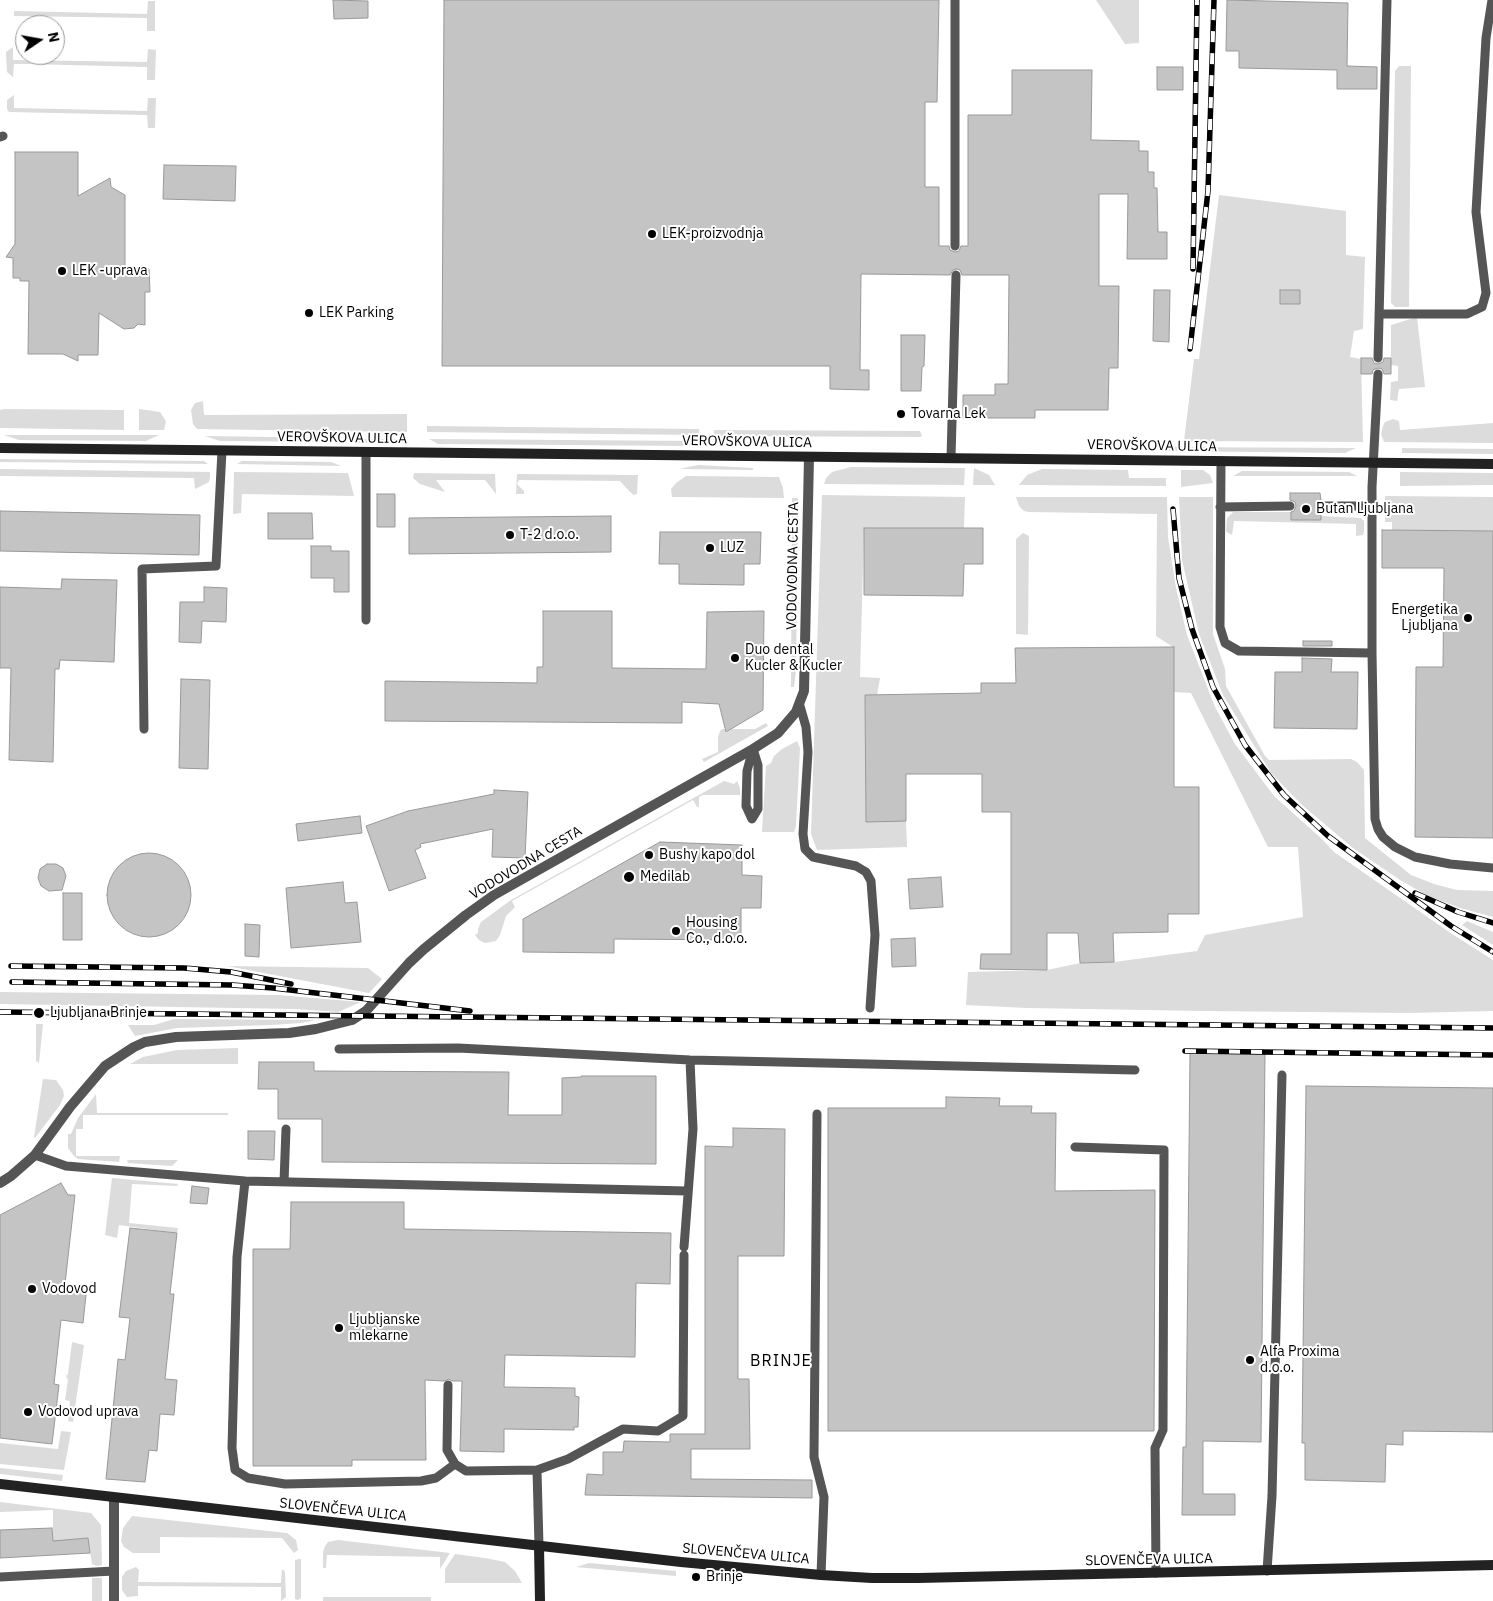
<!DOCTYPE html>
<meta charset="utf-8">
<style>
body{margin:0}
#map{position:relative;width:1493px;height:1601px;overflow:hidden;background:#fff;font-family:"IBM Plex Sans",sans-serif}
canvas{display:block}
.north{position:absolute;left:15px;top:15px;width:50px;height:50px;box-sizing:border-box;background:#fff;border:1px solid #999;border-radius:50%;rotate:78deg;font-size:14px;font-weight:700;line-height:20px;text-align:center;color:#000}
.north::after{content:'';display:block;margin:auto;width:18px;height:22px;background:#000;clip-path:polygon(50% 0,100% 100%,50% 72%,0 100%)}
</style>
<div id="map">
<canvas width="1493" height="1601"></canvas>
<div class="north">N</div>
</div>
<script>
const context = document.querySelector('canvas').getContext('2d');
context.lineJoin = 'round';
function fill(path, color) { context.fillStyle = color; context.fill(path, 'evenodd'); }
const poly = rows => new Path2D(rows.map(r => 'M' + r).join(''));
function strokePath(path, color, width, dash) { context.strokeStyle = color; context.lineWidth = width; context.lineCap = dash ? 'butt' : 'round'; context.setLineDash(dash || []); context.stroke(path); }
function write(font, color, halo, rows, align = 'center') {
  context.font = font + ' "IBM Plex Sans",sans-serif'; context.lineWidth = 4; context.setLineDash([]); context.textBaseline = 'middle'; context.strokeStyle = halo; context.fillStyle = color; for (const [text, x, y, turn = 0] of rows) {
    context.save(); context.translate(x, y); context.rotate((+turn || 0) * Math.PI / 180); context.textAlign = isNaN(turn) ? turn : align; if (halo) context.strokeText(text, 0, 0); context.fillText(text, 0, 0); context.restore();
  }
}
const green = poly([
 [1096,0,1139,0,1139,43,1125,44],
 [148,1,155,1,155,31,147,31,147,18,14,16,14,11,147,14],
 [13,47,13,60,147,62,148,49,156,50,155,80,147,80,147,67,27,64,14,64,13,77,7,72,6,52],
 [1399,66,1411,66,1409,307,1395,307,1391,303,1395,71],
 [14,95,14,108,60,109,147,111,148,98,156,98,155,128,148,128,147,115,9,112,7,109,7,100],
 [1219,195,1346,211,1346,255,1365,257,1363,329,1354,331,1350,357,1361,359,1363,442,1184,441,1194,359,1199,359],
 [1417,317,1425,387,1399,389,1397,401,1390,400,1391,382,1398,381,1398,366,1391,365,1391,325],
 [203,401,204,415,407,414,407,432,197,429,193,424,191,410,195,403],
 [4,409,124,410,124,430,0,428,0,410],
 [139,409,160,412,166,421,164,430,139,430],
 [1393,419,1399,421,1400,430,1493,423,1493,443,1384,442,1381,434,1383,426,1385,422],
 [427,426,699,429,699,435,427,432],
 [714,430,920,431,922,436,920,437,714,436],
 [4,435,159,435,146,441,19,440],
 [205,436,339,438,342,442,220,441],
 [356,439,405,439,397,443,355,443],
 [429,439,695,441,688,446,438,444],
 [1162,447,1356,448,1345,453,1168,451],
 [1402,448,1493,449,1493,454,1402,453],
 [0,459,204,461,208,464,0,462],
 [242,461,331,462,341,466,237,464],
 [698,465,753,468,753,470,679,469],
 [851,467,965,468,964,485,824,484,826,478,832,472],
 [974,468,989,475,995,485,973,485],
 [0,469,210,472,210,477,209,482,195,489,194,478,0,476],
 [1042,469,1128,470,1129,478,1166,478,1166,486,1019,485,1027,475],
 [1181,470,1203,470,1210,475,1213,483,1181,487],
 [1242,471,1349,472,1357,476,1233,476],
 [234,472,348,473,354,496,242,494,241,513,233,514],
 [1400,472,1493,473,1493,485,1400,486],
 [414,473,495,474,496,494,485,480,436,480,445,492,420,484,413,478],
 [517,474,638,475,637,494,634,495,629,491,620,481,519,480,517,484,524,491,524,494,516,494],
 [686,476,779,477,783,488,784,498,672,497,671,489,676,483],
 [822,495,965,497,964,528,864,528,860,677,880,678,877,695,865,695,866,821,906,821,907,847,817,850,811,834],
 [1385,496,1493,497,1493,531,1392,530,1392,522,1385,522],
 [1016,497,1167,497,1168,537,1176,588,1187,635,1215,707,1235,744,1274,796,1322,839,1334,852,1452,934,1493,960,1493,1011,1408,1013,1203,1011,1027,1008,966,1005,968,972,1047,970,1080,963,1114,962,1197,951,1205,935,1303,917,1298,847,1268,847,1191,693,1174,692,1173,647,1156,636,1157,514,1029,512,1024,511,1019,506],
 [1179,497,1213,497,1213,634,1225,669,1226,686,1265,756,1269,760,1351,759,1357,762,1364,770,1365,838,1411,875,1434,884,1457,890,1493,891,1493,917,1460,908,1428,896,1400,880,1353,848,1302,805,1271,773,1223,695,1199,634,1182,560],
 [792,498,798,498,796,670,794,687,791,687],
 [1233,512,1291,512,1291,520,1320,520,1321,516,1361,518,1364,521,1364,532,1363,535,1356,536,1356,524,1234,521,1232,535,1228,533,1226,531,1227,518],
 [1023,533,1029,536,1028,635,1016,634,1016,539],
 [766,723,768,726,704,762,702,759,718,752,718,737,720,731,722,729,725,729,726,733,732,729,755,729],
 [797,741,800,748,796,826,794,832,762,832,766,766,771,763,774,756,782,749],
 [724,781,734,784,737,781,740,788,740,795,703,795,699,797,699,807,697,807,693,800,512,901,515,907,506,916,500,935,496,941,485,943,479,940,475,935,478,933,478,929,481,922,511,900],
 [1467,921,1493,932,1493,945,1462,925],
 [227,966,368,968,382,979,369,993],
 [0,992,278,995,361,1002,338,1012,295,1009,0,1004],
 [174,1019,316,1020,301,1023,272,1025,177,1028,135,1036,128,1025,154,1025],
 [36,1024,43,1024,39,1063,36,1061],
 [238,1048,238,1064,130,1064,143,1057,177,1050],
 [43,1079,56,1080,63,1090,64,1096,60,1105,35,1138,34,1137],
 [96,1094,97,1113,228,1113,228,1115,83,1115,83,1129,76,1129,76,1156,120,1156,119,1162,78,1159,74,1156,68,1148,68,1134,71,1134,78,1118],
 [127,1160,178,1160,172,1166,128,1163],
 [112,1178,178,1184,177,1186,132,1184,129,1223,178,1228,177,1233,119,1225,117,1238,105,1235],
 [72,1342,84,1345,73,1422,68,1421,70,1401,65,1400,68,1380,66,1376,68,1374],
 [61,1431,71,1432,64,1470,0,1464,0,1443,58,1449],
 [0,1468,63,1475,62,1481,0,1474],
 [0,1502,91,1513,101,1525,102,1565,97,1566,92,1564,88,1539,53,1541,53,1510,0,1512],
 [132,1516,287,1533,296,1540,298,1550,294,1553,282,1538,160,1537,160,1553,133,1553,124,1547,121,1541,123,1528],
 [338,1540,450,1553,440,1569,440,1557,327,1555,326,1568,323,1568,323,1552,325,1546,328,1542],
 [455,1554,485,1558,505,1562,515,1571,522,1583,445,1583,445,1569],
 [299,1559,301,1559,301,1598,298,1600,295,1599,295,1560],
 [589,1563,676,1571,676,1576,576,1567],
 [136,1567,139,1570,138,1582,281,1583,282,1570,284,1570,285,1573,286,1597,281,1601,281,1587,138,1586,138,1596,127,1597,122,1590,122,1577,126,1571],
 [92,1578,102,1578,102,1601,92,1601],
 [323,1597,431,1597,431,1601,323,1601]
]);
const building = poly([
 [333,0,368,1,368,18,334,19,333,0],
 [444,0,939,0,937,102,925,102,925,187,939,187,939,246,949,246,950,250,955,252,959,251,961,246,968,246,968,115,1012,115,1012,70,1092,70,1091,140,1139,141,1139,151,1148,151,1148,172,1154,172,1154,188,1157,188,1158,232,1167,232,1167,259,1127,259,1128,194,1099,194,1099,286,1119,286,1118,368,1109,368,1108,410,1035,410,1035,418,963,418,963,395,995,395,995,384,1008,384,1009,275,962,275,960,270,957,269,953,270,950,275,861,274,860,370,869,370,869,390,830,389,830,366,442,366,444,0],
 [1227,0,1348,3,1347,66,1377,67,1377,89,1337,89,1337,70,1239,68,1239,51,1226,51,1227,0],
 [1157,67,1183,67,1183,90,1157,90,1157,67],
 [15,152,78,152,78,196,110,178,111,187,125,195,125,269,149,269,150,292,145,292,145,325,138,324,134,328,124,329,99,313,98,355,78,355,78,361,63,354,28,354,29,281,20,281,20,278,13,278,13,258,6,257,15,244,15,152],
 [164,165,236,166,235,201,163,199,164,165],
 [1154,290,1170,290,1169,342,1153,341,1154,290],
 [1280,290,1300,290,1300,304,1280,304,1280,290],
 [901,335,925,335,924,366,922,367,921,391,901,391,901,335],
 [1361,358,1372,358,1374,363,1378,364,1383,362,1384,358,1391,358,1391,374,1384,374,1382,369,1378,368,1373,370,1372,374,1361,374,1361,358],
 [1290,493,1320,493,1321,500,1316,502,1315,506,1317,511,1321,512,1321,520,1291,520,1291,512,1294,511,1296,506,1295,502,1290,500,1290,493],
 [377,494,395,494,395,527,377,527,377,494],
 [0,511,200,515,199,555,0,551,0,511],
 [268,513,312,513,313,539,268,539,268,513],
 [611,516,611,552,409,554,409,518,611,516],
 [864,528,983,528,983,564,964,564,963,596,864,595,864,528],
 [1382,530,1493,531,1493,838,1415,837,1416,667,1443,667,1444,568,1382,568,1382,530],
 [660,532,761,532,760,564,744,564,744,585,679,584,679,564,659,564,660,532],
 [311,546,331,546,331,551,349,551,349,592,334,592,334,578,311,578,311,546],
 [62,579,117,580,114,662,60,660,59,669,55,669,53,762,9,760,11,668,0,668,0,587,61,589,62,579],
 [204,587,227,588,226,622,202,621,201,643,179,642,180,602,204,602,204,587],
 [543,611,612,611,612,668,706,669,707,612,764,611,763,710,726,732,719,704,682,702,682,723,385,721,385,681,537,683,537,667,543,667,543,611],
 [1303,641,1332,641,1332,646,1303,646,1303,641],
 [1174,647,1174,787,1199,787,1199,914,1168,914,1168,932,1113,933,1114,962,1080,963,1078,933,1047,933,1047,970,980,969,981,954,1011,954,1011,812,982,812,982,774,906,774,906,821,866,822,865,695,981,693,981,683,1016,683,1015,648,1174,647],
 [1302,658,1332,659,1331,672,1358,672,1357,729,1274,728,1275,672,1302,672,1302,658],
 [181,679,210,680,208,769,179,768,181,679],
 [494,790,528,792,525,858,492,857,493,829,420,844,421,847,415,850,426,878,389,891,366,826,408,811,494,794,494,790],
 [360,816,362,833,298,841,296,824,360,816],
 [660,842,742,845,742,875,762,876,761,908,741,908,741,940,614,939,614,953,523,952,523,919,660,842],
 '107 895a42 42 0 1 1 84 0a42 42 0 1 1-84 0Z',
 [47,864,56,864,63,868,66,876,62,890,49,891,41,886,38,878,40,869,47,864],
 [941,877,943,907,910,909,908,879,941,877],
 [343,882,345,903,357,902,361,942,291,948,286,888,343,882],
 [63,893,82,893,82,940,63,940,63,893],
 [245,924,260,925,259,957,245,956,245,924],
 [915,938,916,966,892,967,891,939,915,938],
 [1190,1053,1265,1054,1261,1442,1203,1441,1203,1494,1235,1494,1235,1515,1182,1515,1183,1447,1186,1447,1190,1053],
 [259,1062,314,1062,314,1071,509,1072,508,1115,562,1115,562,1078,581,1077,581,1076,656,1076,656,1164,322,1162,322,1119,278,1119,278,1089,258,1089,259,1062],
 [1306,1086,1493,1088,1493,1432,1403,1431,1403,1445,1386,1444,1385,1482,1305,1480,1305,1443,1302,1443,1306,1086],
 [946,1097,1000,1098,999,1106,1032,1106,1031,1113,1056,1113,1055,1191,1155,1190,1154,1431,828,1431,828,1108,946,1108,946,1097],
 [733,1128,785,1129,784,1256,738,1256,738,1379,749,1379,750,1449,691,1449,691,1479,812,1480,812,1498,585,1495,587,1474,603,1475,603,1452,623,1452,624,1441,670,1442,670,1434,705,1434,705,1146,733,1147,733,1128],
 [248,1131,275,1131,274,1160,248,1159,248,1131],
 [61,1183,68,1195,75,1195,65,1284,87,1286,83,1323,61,1320,54,1384,59,1385,52,1444,0,1438,0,1215,61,1183],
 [192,1186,209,1188,207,1204,190,1203,192,1186],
 [291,1202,404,1202,404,1229,671,1233,670,1284,636,1283,635,1357,505,1355,504,1387,575,1388,575,1396,579,1397,578,1427,574,1427,574,1430,504,1429,504,1452,460,1451,462,1381,452,1381,449,1379,444,1381,425,1380,426,1460,352,1460,352,1466,253,1466,253,1249,290,1249,291,1202],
 [130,1228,177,1233,170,1294,174,1294,165,1379,177,1380,174,1415,160,1414,157,1451,149,1450,145,1482,106,1479,118,1359,125,1360,130,1318,119,1317,130,1228],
 [52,1528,53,1541,88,1538,90,1553,0,1558,0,1530,52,1528]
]);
const lane = poly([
 [955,0,955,246],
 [0,137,3,136],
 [1379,314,1467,314,1482,307,1486,293,1476,212,1486,38,1492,0],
 [1378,358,1387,0],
 [1378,374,1372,487,1372,653,1375,819,1378,829,1383,837,1395,847,1415,857,1450,864,1493,868],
 [951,458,956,275],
 [1221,461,1220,627,1225,643,1239,651,1372,653],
 [1321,506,1372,506],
 [1220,507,1290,506],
 [366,620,366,453],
 [800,706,806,727,808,752,803,834,805,849,813,857,856,866,866,872,871,881,875,935,870,1008],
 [144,729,142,569,216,566,222,451],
 [753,749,758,765,758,809,752,819,746,806,747,771,753,749],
 [339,1049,458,1048,690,1060,1135,1070],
 [817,1114,814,1457,824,1497,821,1575],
 [1075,1147,1164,1150,1163,1430,1155,1448,1156,1573],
 [35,1155,66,1166,245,1181,688,1191],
 [245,1181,237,1257,232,1448,235,1470,248,1478,285,1484,421,1481,436,1478,455,1464],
 [284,1182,286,1129],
 [684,1247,693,1129,690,1060],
 [448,1385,447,1450,455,1464,466,1471,537,1470,568,1459,623,1429,658,1431,683,1416,684,1255],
 [537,1470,539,1546],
 [1267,1571,1272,1496,1282,1075],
 [0,1577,114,1571]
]);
const street = poly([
 [0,1183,11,1176,35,1155,70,1107,105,1066,134,1047,145,1042,176,1037,289,1033,316,1029,352,1020,366,1011,409,963,424,949,466,915,494,895,753,749,778,733,796,712,804,691,809,457],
 [114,1601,114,1498]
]);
const secondary = poly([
 [0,448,1493,464],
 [0,1484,681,1562,821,1575,872,1578,918,1578,1493,1565],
 [539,1546,540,1601]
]);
const rail = poly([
 [1193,269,1197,0],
 [1190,349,1208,191,1214,0],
 [1173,509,1179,578,1192,629,1213,687,1245,745,1284,795,1328,836,1451,926,1493,952],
 [1415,893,1458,912,1493,923],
 [11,966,184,968,231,972,291,984],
 [12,982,232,985,273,988,470,1011],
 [0,1012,1493,1028],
 [1185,1051,1493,1055]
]);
const markers = [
 [652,234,5,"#000"],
 [62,271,5,"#000"],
 [309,313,5,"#000"],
 [901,414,5,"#000"],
 [1306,509,5,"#000"],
 [510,535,5,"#000"],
 [710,548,5,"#000"],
 [1468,618,5,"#000"],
 [735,658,5,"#000"],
 [649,855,5,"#000"],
 [629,877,6,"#000"],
 [676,931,5,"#000"],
 [39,1013,6,"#000"],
 [32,1289,5,"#000"],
 [339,1328,5,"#000"],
 [1250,1360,5,"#000"],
 [28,1412,5,"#000"],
 [696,1577,5,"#000"]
];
const poiNames = [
 ["LEK-proizvodnja",662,234],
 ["LEK -uprava",72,271],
 ["LEK Parking",319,313],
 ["Tovarna Lek",911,414],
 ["Butan Ljubljana",1316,509],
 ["T-2 d.o.o.",520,535],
 ["LUZ",720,548],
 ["Energetika",1458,610,"right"],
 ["Ljubljana",1458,626,"right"],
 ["Duo dental",745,650],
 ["Kucler & Kucler",745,666],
 ["Bushy kapo dol",659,855],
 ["Medilab",640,877],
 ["Housing",686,923],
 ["Co., d.o.o.",686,939],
 ["Ljubljana Brinje",50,1013],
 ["Vodovod",42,1289],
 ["Ljubljanske",349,1320],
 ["mlekarne",349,1336],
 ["Alfa Proxima",1260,1352],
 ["d.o.o.",1260,1368],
 ["Vodovod uprava",38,1412],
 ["Brinje",706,1577]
];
const streetNames = [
 ["VEROVŠKOVA ULICA",342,438,1],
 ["VEROVŠKOVA ULICA",747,442,1],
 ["VEROVŠKOVA ULICA",1152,446,1],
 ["VODOVODNA CESTA",793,566,-89],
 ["VODOVODNA CESTA",526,863,-31],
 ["SLOVENČEVA ULICA",343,1510,6],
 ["SLOVENČEVA ULICA",746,1554,5],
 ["SLOVENČEVA ULICA",1149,1560,-1]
];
const quarterNames = [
 ["BRINJE",781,1361]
];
fill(green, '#dcdcdc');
fill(building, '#c4c4c4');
strokePath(building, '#999', 1);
strokePath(lane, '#555', 9);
strokePath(street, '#555', 10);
strokePath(secondary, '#222', 10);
strokePath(rail, '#000', 5.5);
strokePath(rail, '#fff', 4, [11]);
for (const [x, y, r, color] of markers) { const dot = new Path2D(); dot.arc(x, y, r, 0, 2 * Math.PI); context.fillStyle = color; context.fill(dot); strokePath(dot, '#fff', 2); }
write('14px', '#000', '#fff', poiNames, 'left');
write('14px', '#000', '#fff', streetNames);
context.letterSpacing = '1px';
write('16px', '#000', '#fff', quarterNames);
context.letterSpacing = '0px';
</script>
